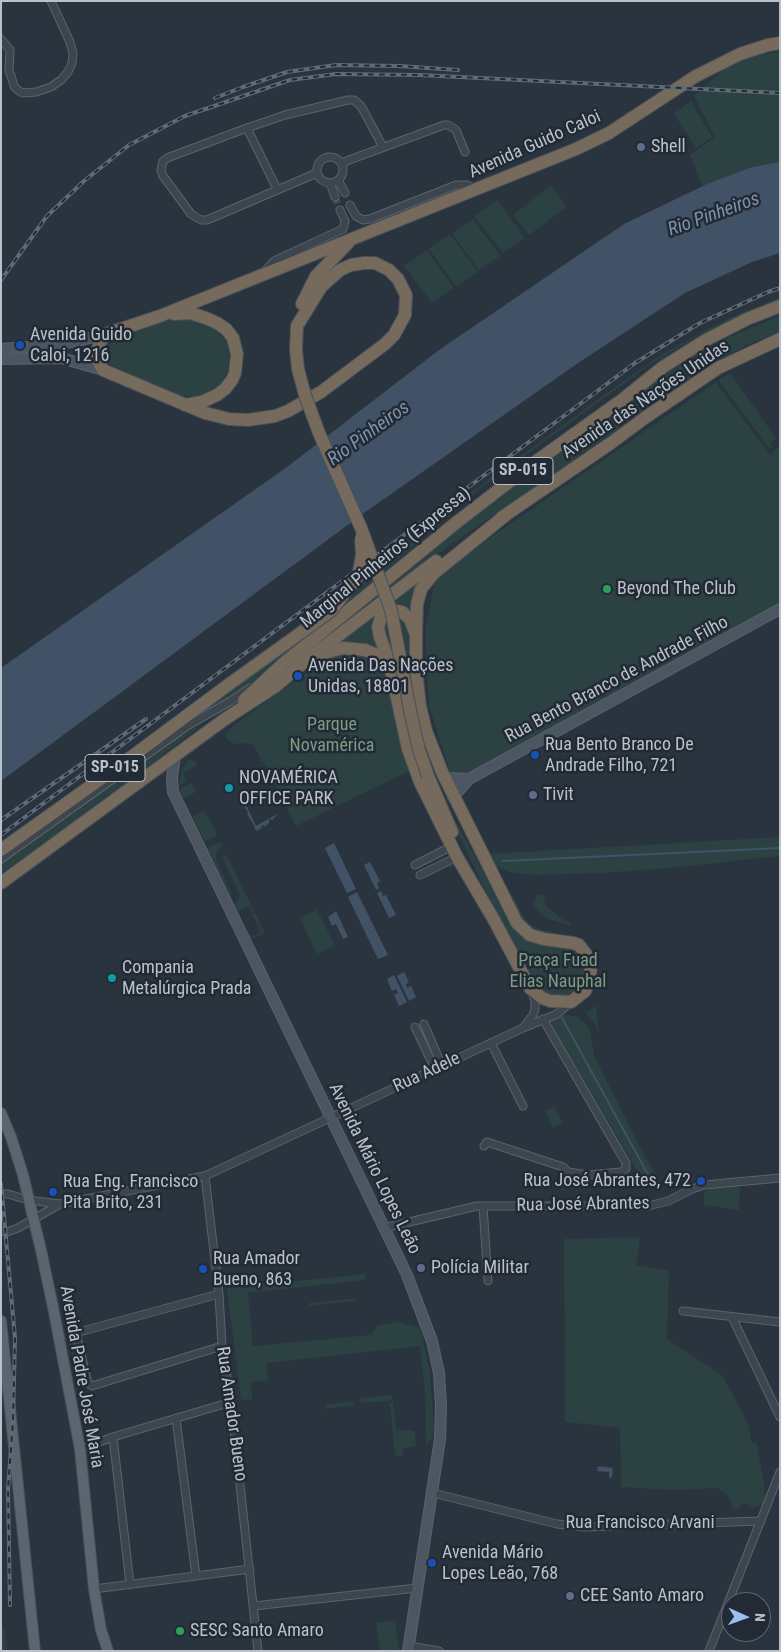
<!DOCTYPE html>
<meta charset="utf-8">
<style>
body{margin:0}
#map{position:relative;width:781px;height:1652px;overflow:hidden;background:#29343f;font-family:"Roboto Condensed",sans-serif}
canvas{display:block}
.frame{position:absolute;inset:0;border:2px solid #bac1ca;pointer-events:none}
.north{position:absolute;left:721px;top:1592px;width:50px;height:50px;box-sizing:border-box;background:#222a35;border:1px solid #5f6671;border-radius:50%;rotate:92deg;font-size:14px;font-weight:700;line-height:20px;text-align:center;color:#bac1ca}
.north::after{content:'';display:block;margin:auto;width:18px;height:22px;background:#9bbeee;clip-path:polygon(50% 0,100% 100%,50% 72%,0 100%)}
</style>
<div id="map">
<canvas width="781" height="1652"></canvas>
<div class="frame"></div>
<div class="north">N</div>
</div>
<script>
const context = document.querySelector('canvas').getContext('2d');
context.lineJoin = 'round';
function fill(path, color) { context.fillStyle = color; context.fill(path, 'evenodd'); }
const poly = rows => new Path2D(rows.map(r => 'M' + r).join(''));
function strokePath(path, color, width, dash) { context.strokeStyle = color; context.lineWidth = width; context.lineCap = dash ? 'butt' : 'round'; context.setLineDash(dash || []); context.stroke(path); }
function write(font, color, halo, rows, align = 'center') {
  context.font = font + ' "Roboto Condensed",sans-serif'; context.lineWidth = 5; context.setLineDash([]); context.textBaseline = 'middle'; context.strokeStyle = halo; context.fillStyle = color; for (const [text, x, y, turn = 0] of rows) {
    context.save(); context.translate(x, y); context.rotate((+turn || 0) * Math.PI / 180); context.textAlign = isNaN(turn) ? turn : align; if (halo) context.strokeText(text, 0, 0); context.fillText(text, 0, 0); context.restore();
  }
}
const green = poly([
 [780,52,780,162,752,167,703,187,690,155,715,137,694,96,730,64,769,53],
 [691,101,712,137,696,148,674,114],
 [551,185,567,207,529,235,513,215],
 [497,200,525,238,503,253,474,216],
 [473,219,500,256,479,270,452,234],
 [450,234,478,272,456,287,429,249],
 [427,250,454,288,432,303,404,266],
 [780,297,780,299,744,314,703,333,648,366,485,485,352,599,240,693,176,729,345,604,361,585,369,565,388,553,630,376,663,354,702,332,730,318],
 [780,316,780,332,743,346,744,347,718,360,716,360,716,361,678,387,676,385,675,387,676,388,625,423,624,425,440,552,293,664,404,571,618,405,706,349,710,347,711,348,711,346,736,334],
 [174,319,189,319,214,327,223,335,228,345,229,357,228,369,224,379,217,387,207,393,197,396,185,396,170,393,105,362,102,355,105,341,157,323],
 [730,373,776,438,770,443,773,447,770,449,718,380],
 [716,382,770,455,780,446,780,602,469,775,450,772,429,706,425,631,436,575],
 [419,581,414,593,412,612,384,610,381,652,337,645,380,609],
 [400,615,410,630,411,680,423,746,444,800,516,931,526,939,562,945,574,950,581,958,584,969,583,978,577,989,567,996,550,996,535,986,490,900,431,777,381,622],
 [351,652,370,656,388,675,397,723,409,771,296,826,264,762,262,762,254,745,249,743,234,744,228,740,225,735,226,732,245,717,329,657],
 [204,723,110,795,109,794,73,822,42,844,41,843,38,845,39,847,1,873,1,859,160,747],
 [189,759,196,761,197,765,183,773,187,782,179,785,182,769],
 [190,783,192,784,196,792,183,798,180,791,181,789],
 [205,811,217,835,205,842,192,816],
 [780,837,780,856,670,868,600,873,536,875,512,873,494,866,487,854],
 [221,842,222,846,216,853,216,860,231,892,231,896,207,848],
 [226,854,254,911,252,913,248,906,239,911,241,917,235,904,239,898,239,893,223,859,223,856],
 [502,882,507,886,524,917,529,924,542,930,553,931,553,933,541,932,528,925,523,920],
 [537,895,544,895,546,906,565,921,570,921,570,927,566,924,548,919,541,915,533,905],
 [317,910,335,946,317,954,300,918],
 [255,913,265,933,252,939,247,930,252,937,261,932,252,914],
 [596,1005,599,1036,595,1024,586,1013],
 [565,1015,578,1017,584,1022,590,1031,595,1058,645,1157,658,1177,648,1184,643,1175,639,1174,629,1157,550,1022],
 [554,1106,563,1124,553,1128,545,1111],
 [740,1186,739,1210,704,1205,704,1192,712,1188],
 [640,1237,636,1265,669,1270,667,1339,723,1376,748,1424,752,1443,756,1442,765,1489,763,1493,766,1494,763,1504,751,1508,746,1503,741,1505,737,1509,733,1508,728,1496,717,1488,675,1490,621,1487,620,1428,565,1422,564,1239],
 [365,1274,365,1280,248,1293,253,1346,371,1335,378,1325,393,1323,399,1322,420,1328,430,1371,434,1428,433,1436,426,1446,425,1394,420,1346,267,1363,268,1380,251,1382,252,1399,241,1400,227,1288],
 [356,1298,357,1301,309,1306,309,1303],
 [75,1334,87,1385,80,1387,67,1335],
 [392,1395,392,1398,389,1401,360,1403,360,1398],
 [393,1400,396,1431,412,1430,415,1432,416,1446,403,1448,403,1455,395,1456,390,1404],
 [354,1401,354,1405,325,1409,325,1405],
 [395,1620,399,1651,380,1651,376,1623],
 [4,1627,7,1650,1,1650,1,1627]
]);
const water = poly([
 [780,162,780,253,752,262,685,293,578,363,364,513,1,781,1,668,287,467,439,350,624,224,707,184,752,167],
 [243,805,246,805,256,826,277,814,272,821,271,819,269,820,269,823,264,827,263,825,261,826,262,828,256,831,252,821,251,821,247,813,248,812],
 [334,843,356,889,347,893,325,848],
 [370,862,380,881,377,883,379,888,376,890,364,865],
 [381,891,383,896,386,895,396,915,389,918,377,893],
 [357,892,388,955,378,959,348,897],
 [336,911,348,937,343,939,336,924,332,926,328,917],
 [404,972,409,982,406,984,407,988,411,986,416,997,409,1001,397,976],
 [394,975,407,1002,399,1006,394,995,398,993,396,989,392,991,387,979],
 [598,1466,613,1468,612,1478,609,1477,609,1472,597,1471]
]);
const stream = poly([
 [503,861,780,848],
 [562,1018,656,1189]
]);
const streetTunnel = poly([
 [335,197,340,210]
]);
const street = poly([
 [1,39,10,50,9,70,11,76,14,86,19,91,23,93,36,92,51,87,61,80,68,72,72,63,73,53,70,42,51,1],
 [247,128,277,189],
 '317 170a13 13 0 1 1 26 0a13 13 0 1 1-26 0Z',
 [341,163,444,125,448,125,456,130,465,152],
 [317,173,207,220,201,220,191,214,163,176,161,170,163,161,167,158,247,128,285,115,348,100,354,100,361,106,383,147],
 [338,180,345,193],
 [330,183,335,197],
 [350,205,356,216,363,220,370,219,456,185,467,185,477,190],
 [264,272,274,261,343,229,345,221,340,210],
 [1,859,187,726,229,702,250,688],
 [415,865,452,846],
 [420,875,457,857],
 [424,1024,442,1066],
 [415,1027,435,1069],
 [523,1028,533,1015,535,1009,535,1001,531,990],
 [491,1043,523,1106],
 [484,1146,487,1142,563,1167,568,1172,588,1175,621,1172,626,1169,626,1163,543,1019],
 [205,1176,219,1294,222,1346,231,1402,258,1651],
 [1,1194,8,1194,28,1200,60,1204],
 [483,1206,488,1281],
 [384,1228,477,1206,648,1206,668,1201,692,1189,704,1185,780,1178],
 [1,1231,7,1232,18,1228,60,1204,205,1176,523,1028,557,1014,571,1002],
 [219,1294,79,1332,77,1337,88,1383,92,1386,222,1346],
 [683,1311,780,1322],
 [732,1317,780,1417],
 [176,1418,196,1576],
 [113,1437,130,1584],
 [80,1449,113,1437,231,1402],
 [433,1493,557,1524,584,1527,761,1521],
 [94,1589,250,1569],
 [254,1606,417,1588],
 [409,1646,439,1651],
 [709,1651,780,1472]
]);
const secondary = poly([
 [1,349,42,346,78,341,106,334],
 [1,359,61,358,103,370],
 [175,756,172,778,173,792,407,1275,432,1341,439,1373,441,1406,440,1439,408,1651],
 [444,778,469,779],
 [453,797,469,779,780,609]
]);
const primary = poly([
 [1,1113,11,1137,23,1175,41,1250,54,1312,80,1449,94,1589,101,1630,108,1651],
 [1,1321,35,1651]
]);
const highway = poly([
 [302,304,316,276,348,243],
 [174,314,190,313,206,318,217,323,226,329,233,338,237,354,235,373,232,380,225,389,217,395,202,402,185,405],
 [297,326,321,287,340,270,351,265,364,263,375,263,389,270,398,279,406,295,405,315,394,335,385,344,321,392,288,411,275,416,248,420,229,419,205,413,103,370,98,361,97,352,100,342,106,334,160,316,576,149,609,133,696,76,740,54,768,45,780,43],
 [501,518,611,443,646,417,718,368,780,339],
 [416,635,410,619,402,612,392,610,389,611,381,617,378,627,380,637,389,661,408,749,420,782,457,857,494,920,530,988,542,998,550,1001,571,1002,585,991,590,980,591,964,586,954,579,945,573,943,544,939,530,935,517,923,442,772,426,731,420,706,416,670,416,635,417,604,421,589,434,573,507,514],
 [316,655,343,648,365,650,377,655,388,668],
 [244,700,284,663,457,522,531,465,622,400,663,367,706,340,747,319,780,306],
 [428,776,452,832],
 [1,850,130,758,228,685],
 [1,883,225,719,276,686,309,658,436,561]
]);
const rail = poly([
 [215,98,243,87,287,72,336,65,399,66,458,70],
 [1,280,47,216,84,181,129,145,185,116,290,80,336,74,420,75,780,93],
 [1,820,146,719],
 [1,835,635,363,700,323,768,292,780,288],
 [1,1184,15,1338,13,1421,8,1489,10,1605]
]);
const highwayBridge = poly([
 [297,326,296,350,298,369,305,395,319,433,361,528,391,610,411,715,419,750,428,776],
 [228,685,331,611,358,576,362,555,361,538]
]);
const markers = [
 [641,147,5,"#5c6f8a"],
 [20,345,5,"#1a4fb4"],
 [607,589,5,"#2e9e5b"],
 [298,676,5,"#1a4fb4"],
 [535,755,5,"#1a4fb4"],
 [229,788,5,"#0f9aa8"],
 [533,795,5,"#5c6f8a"],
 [112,978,5,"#0f9aa8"],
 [701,1181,5,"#1a4fb4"],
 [53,1192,5,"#1a4fb4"],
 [421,1268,5,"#5c6f8a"],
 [203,1269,5,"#1a4fb4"],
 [432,1563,5,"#1a4fb4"],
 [570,1596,5,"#5c6f8a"],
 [180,1631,5,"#2e9e5b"]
];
const shields = [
 [523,471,60],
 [115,768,60]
];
const shieldNames = [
 ["SP-015",523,471],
 ["SP-015",115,768]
];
const streetNames = [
 ["Avenida Guido Caloi",535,145,-24],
 ["Avenida das Nações Unidas",646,400,-34],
 ["Marginal Pinheiros (Expressa)",386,558,-39],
 ["Rua Bento Branco de Andrade Filho",617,680,-28],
 ["Rua Adele",427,1073,-25],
 ["Avenida Mário Lopes Leão",374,1169,64],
 ["Rua José Abrantes",583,1205,-1],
 ["Avenida Padre José Maria",81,1377,80],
 ["Rua Amador Bueno",231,1414,82],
 ["Rua Francisco Arvani",640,1523]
];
const poiNames = [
 ["Shell",651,147],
 ["Avenida Guido",30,335],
 ["Caloi, 1216",30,356],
 ["Beyond The Club",617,589],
 ["Avenida Das Nações",308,666],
 ["Unidas, 18801",308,687],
 ["Rua Bento Branco De",545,745],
 ["Andrade Filho, 721",545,766],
 ["NOVAMÉRICA",239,778],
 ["OFFICE PARK",239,799],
 ["Tivit",543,795],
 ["Compania",122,968],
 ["Metalúrgica Prada",122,989],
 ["Rua José Abrantes, 472",691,1181,"right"],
 ["Rua Eng. Francisco",63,1182],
 ["Pita Brito, 231",63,1203],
 ["Rua Amador",213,1259],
 ["Bueno, 863",213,1280],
 ["Polícia Militar",431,1268],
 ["Avenida Mário",442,1553],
 ["Lopes Leão, 768",442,1574],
 ["CEE Santo Amaro",580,1596],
 ["SESC Santo Amaro",190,1631]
];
const parkNames = [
 ["Parque",332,725],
 ["Novamérica",332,746],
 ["Praça Fuad",558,961],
 ["Elias Nauphal",558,982]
];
const waterNames = [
 ["Rio Pinheiros",714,215,-20],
 ["Rio Pinheiros",369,434,-36]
];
fill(green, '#2c4141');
fill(water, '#415267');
strokePath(stream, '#415267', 2);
strokePath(streetTunnel, '#3f4954', 7, [7, 3.5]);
strokePath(street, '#5b636d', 9);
strokePath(secondary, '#5b636d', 12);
strokePath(primary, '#4a515c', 12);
strokePath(highway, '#48505a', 14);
strokePath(street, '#3d454f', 7);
strokePath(secondary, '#4c5562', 10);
strokePath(primary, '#5b656f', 10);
strokePath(highway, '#756a5b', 12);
strokePath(rail, '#606a76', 4);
strokePath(rail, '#222a35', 2, [5.5]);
strokePath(highwayBridge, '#48505a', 14, []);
strokePath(highwayBridge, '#756a5b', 12);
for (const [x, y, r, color] of markers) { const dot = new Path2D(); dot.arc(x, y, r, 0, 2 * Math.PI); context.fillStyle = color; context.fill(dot); strokePath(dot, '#222a35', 2); }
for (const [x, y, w] of shields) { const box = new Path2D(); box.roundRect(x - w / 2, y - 13.5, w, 27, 4); context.fillStyle = '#222a35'; context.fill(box); strokePath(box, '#bac1ca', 1); }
write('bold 16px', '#bac1ca', null, shieldNames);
write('18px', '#bac1ca', '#222a35', streetNames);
write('18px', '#bac1ca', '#222a35', poiNames, 'left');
write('18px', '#7b9d82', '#222a35', parkNames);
write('italic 19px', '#7e92aa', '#222a35', waterNames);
</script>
